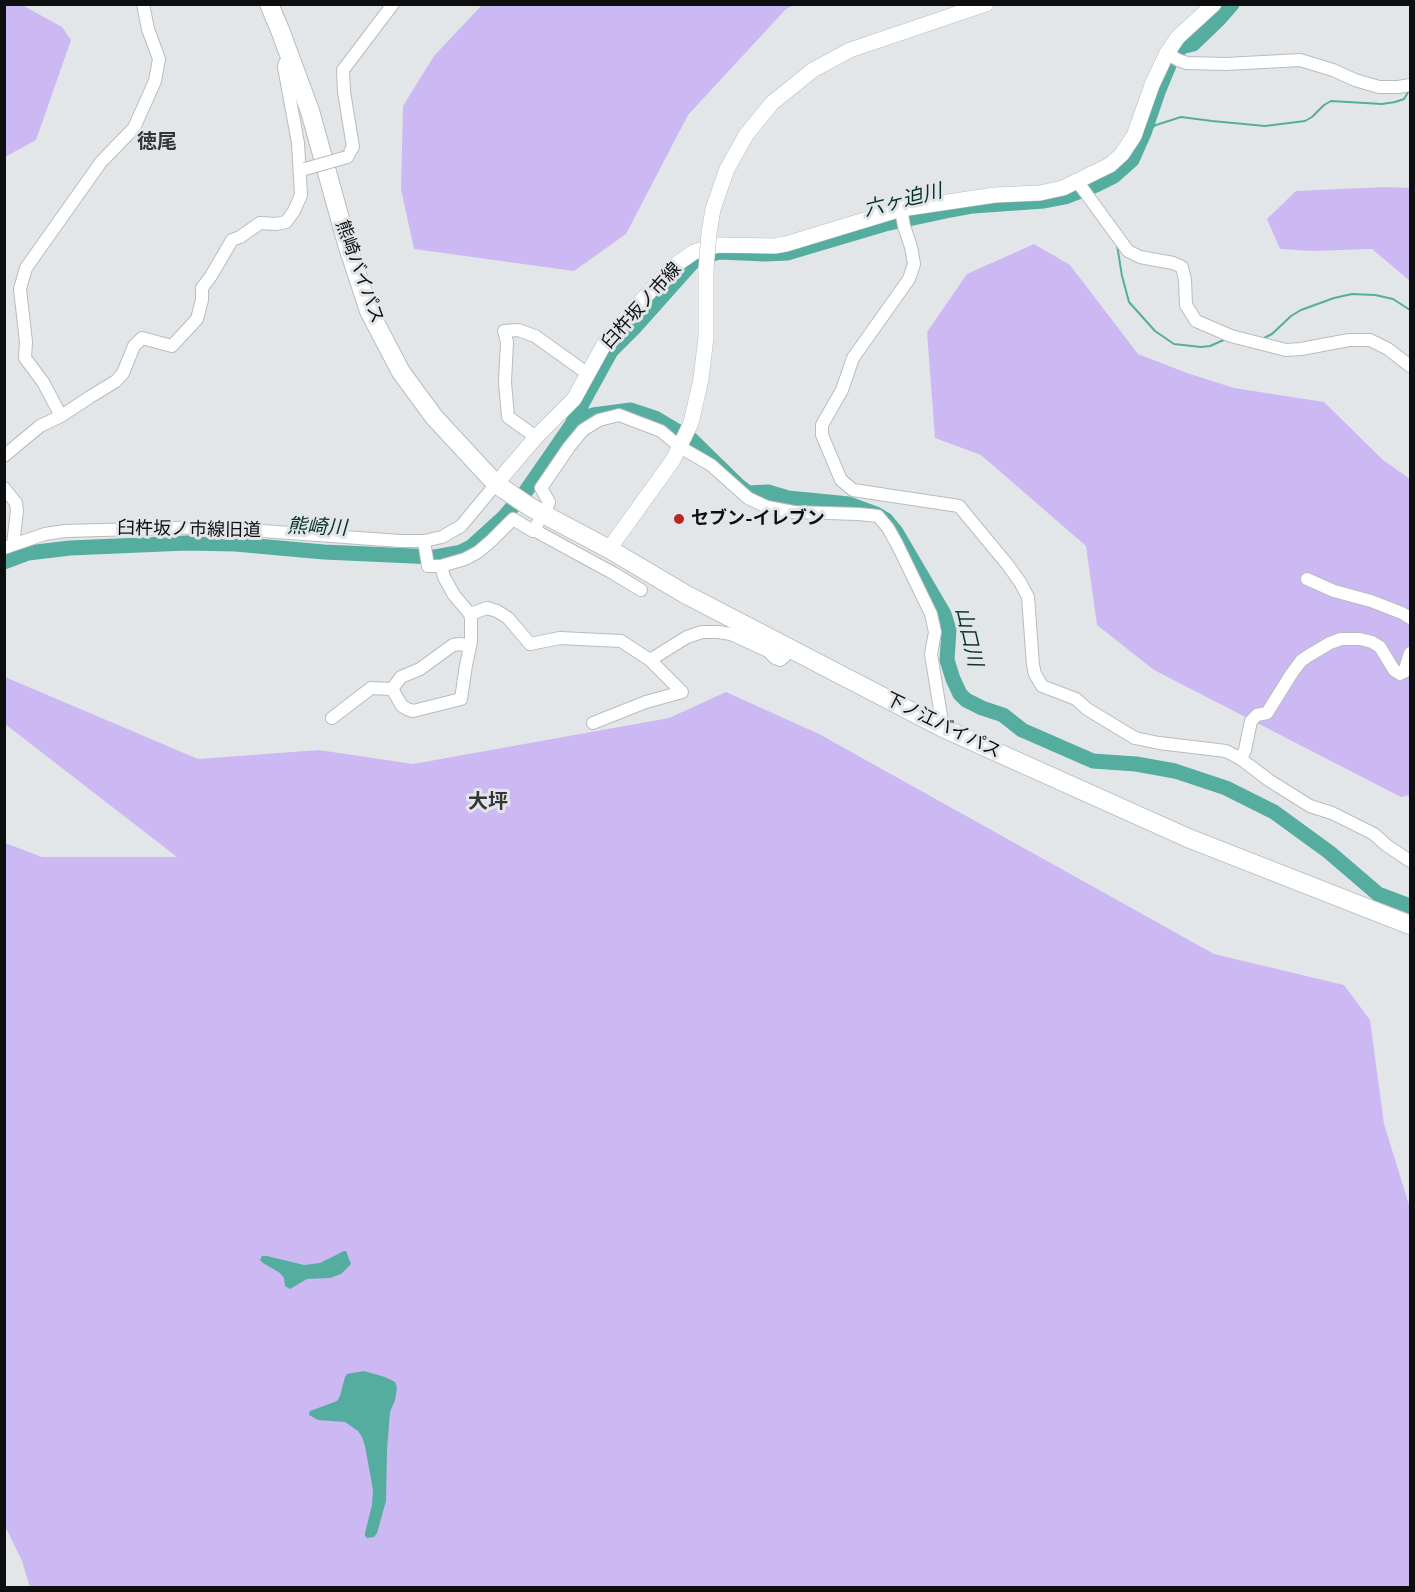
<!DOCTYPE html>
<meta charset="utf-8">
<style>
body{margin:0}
#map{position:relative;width:1415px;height:1592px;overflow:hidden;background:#e3e6e8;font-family:"Space Grotesk",sans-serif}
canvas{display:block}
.frame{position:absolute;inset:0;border:6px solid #0d0e0f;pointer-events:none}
</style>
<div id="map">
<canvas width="1415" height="1592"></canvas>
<div class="frame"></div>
</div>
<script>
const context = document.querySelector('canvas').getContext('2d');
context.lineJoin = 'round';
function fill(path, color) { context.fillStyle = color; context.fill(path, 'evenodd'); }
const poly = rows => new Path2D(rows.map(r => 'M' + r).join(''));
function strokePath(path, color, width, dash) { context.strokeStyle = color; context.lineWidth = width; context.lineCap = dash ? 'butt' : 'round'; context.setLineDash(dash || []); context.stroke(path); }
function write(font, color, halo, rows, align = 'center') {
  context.font = font + ' "Space Grotesk","Noto Sans JP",sans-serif'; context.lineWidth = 6; context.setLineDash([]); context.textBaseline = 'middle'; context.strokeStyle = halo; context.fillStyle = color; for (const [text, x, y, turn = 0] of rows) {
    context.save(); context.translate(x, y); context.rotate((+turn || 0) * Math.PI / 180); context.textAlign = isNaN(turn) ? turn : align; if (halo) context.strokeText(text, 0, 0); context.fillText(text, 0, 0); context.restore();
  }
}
const green = poly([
 [5,4,22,5,62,27,71,40,36,140,5,157],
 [482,5,482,4,794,5,786,9,688,115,626,234,574,271,414,249,401,189,403,106,434,56],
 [1385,187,1410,188,1410,281,1372,249,1312,251,1280,249,1267,219,1296,191],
 [1034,244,1070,265,1138,354,1187,373,1234,388,1324,402,1383,460,1410,479,1410,795,1401,797,1154,670,1097,625,1086,546,981,455,935,438,927,332,967,274],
 [5,677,198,759,319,750,413,764,669,718,726,692,819,734,1214,954,1344,985,1370,1020,1384,1124,1410,1208,1410,1587,30,1588,22,1561,5,1526,5,843,42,857,177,857,5,724]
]);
const water = poly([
 [344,1251,346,1251,351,1264,341,1274,330,1278,307,1279,290,1289,285,1286,284,1278,280,1273,263,1263,260,1260,262,1256,267,1256,304,1265,320,1263],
 [364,1371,385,1377,395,1382,397,1388,395,1400,390,1412,387,1450,386,1501,377,1533,374,1537,367,1538,365,1536,365,1533,372,1505,373,1490,365,1446,362,1437,358,1431,345,1422,318,1420,309,1415,310,1411,337,1401,340,1396,345,1377,347,1374]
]);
const stream = poly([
 [1144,133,1156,125,1181,117,1212,121,1265,126,1305,121,1312,117,1324,105,1331,101,1382,104,1395,102,1404,99,1410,89],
 [1117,245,1122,276,1129,302,1155,331,1174,344,1201,347,1210,346,1226,339],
 [1262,339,1272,334,1291,316,1301,310,1334,298,1352,294,1375,295,1393,299,1410,310]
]);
const river = poly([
 [571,426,576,421,593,415,631,410,655,418,692,440,738,485,748,493,768,492,788,498,849,504,876,514,886,520,896,532,944,614,949,630,947,660,953,679,960,694,966,700,982,708,1003,715,1022,730,1093,761,1136,764,1175,771,1226,788,1274,812,1329,852,1378,894,1410,906],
 [4,562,28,553,70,548,187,543,235,544,324,552,434,557,461,552,471,547,504,517,526,491,571,426,583,402,611,351,634,328,692,263,699,258,719,252,765,254,787,253,885,224,946,211,973,206,1044,201,1065,197,1096,185,1114,176,1132,160,1144,133,1158,92,1170,63,1181,47,1193,44,1219,19,1232,4]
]);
const minor = poly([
 [1167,53,1178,60,1187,63,1226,64,1300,60,1333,70,1355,80,1379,87,1398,87,1410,85],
 [347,157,353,147,344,92,343,70,393,4],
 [1077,181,1128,251,1140,257,1173,263,1182,267,1185,280,1186,305,1196,321,1231,336,1286,350,1301,349,1349,340,1370,340,1388,349,1410,366],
 [901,209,904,226,911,247,914,264,909,279,853,358,842,390,822,425,822,435,841,480,853,490,959,506,1007,564,1020,582,1028,597,1033,665,1035,674,1042,686,1076,699,1087,709,1135,738,1159,743,1226,751,1241,759,1270,781,1310,806,1332,813,1374,834,1386,845,1410,861],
 [61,416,43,382,25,358,26,342,20,289,26,268,101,162,134,128,155,81,159,59,148,29,143,4],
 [536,437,508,417,505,382,507,342,504,331,518,330,535,336,588,374],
 [4,456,40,426,61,416,90,397,116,381,123,373,134,346,142,338,172,346,197,319,202,300,202,288,211,276,232,240,240,237,260,223,276,224,286,222,294,211,301,195,298,143,284,67,285,63,291,60],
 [4,488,16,503,17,511,13,544],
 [548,505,549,502,541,488,569,447,583,430,599,420,619,415,661,431,680,447,711,465,748,498,767,507,794,512,859,514,878,516,888,528,897,544,931,614,935,632,931,654,943,728],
 [534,530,613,573,641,590],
 [424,541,428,566,441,566,465,559,478,552,492,540,513,519,533,531,538,523],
 [4,548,45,534,65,531,208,527,400,541,424,541,442,537,461,526,496,484],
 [1307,579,1334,591,1371,601,1402,613,1410,618],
 [470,614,487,608,497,611,508,618,530,644,560,638,621,641,650,660,682,692,646,702,593,723],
 [650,660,687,637,702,632,718,632,731,634,768,651,775,658,780,660,784,657,789,648],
 [392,689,402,706,407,709,413,711,461,699,466,665,471,642,471,619,470,614,454,595,444,577,441,566],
 [392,689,401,677,420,669,453,645,460,644,470,646],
 [332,718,371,688,392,689],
 [1241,759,1245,750,1251,721,1257,715,1267,713,1292,673,1301,661,1308,656,1330,643,1341,639,1360,639,1372,642,1380,647,1394,670,1400,674,1404,672,1410,653]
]);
const major = poly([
 [709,233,713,209,727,169,746,135,772,103,813,70,850,50,986,4],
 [496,484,536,437,574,399,607,339,671,268,694,252,718,245,775,246,786,244,901,209,995,195,1040,193,1063,188,1110,165,1122,154,1134,136,1152,85,1167,53,1178,37,1214,4],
 [609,549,673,460,691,423,701,379,706,337,706,269]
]);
const highway = poly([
 [269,4,280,30,310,111,347,244,369,311,401,372,434,417,496,484,530,507,609,549,685,594,943,728,1188,838,1410,925]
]);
const minorBridge = poly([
 [305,169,347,157]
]);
const majorBridge = poly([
 [706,269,709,233]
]);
const markers = [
 [679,519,6,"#b72824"]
];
const streetNames = [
 ["熊崎バイパス",359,272,70],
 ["臼杵坂ノ市線",642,306,-48],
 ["臼杵坂ノ市線旧道",189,530,1],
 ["下ノ江バイパス",943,726,26]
];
const poiNames = [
 ["セブン-イレブン",691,519]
];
const neighbourhoodNames = [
 ["徳尾",157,143],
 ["大坪",488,803]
];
const waterNames = [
 ["六ヶ迫川",903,201,-14],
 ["熊崎川",317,528,2],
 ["山口川",968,637,77]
];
fill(green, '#ccb9f4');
fill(water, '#54ad9e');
strokePath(stream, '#54ad9e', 2);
strokePath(river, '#54ad9e', 15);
strokePath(minor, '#b9bcbe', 14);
strokePath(major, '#b9bcbe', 16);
strokePath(highway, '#b9bcbe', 20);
strokePath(minor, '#fff', 12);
strokePath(major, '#fff', 15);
strokePath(highway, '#fff', 18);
strokePath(minorBridge, '#b9bcbe', 14, []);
strokePath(majorBridge, '#b9bcbe', 16, []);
strokePath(minorBridge, '#fff', 12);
strokePath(majorBridge, '#fff', 15);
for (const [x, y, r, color] of markers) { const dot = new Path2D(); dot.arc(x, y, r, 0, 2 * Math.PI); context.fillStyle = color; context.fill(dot); strokePath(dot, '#e3e6e8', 2); }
write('18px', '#0d0e0f', '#e3e6e8', streetNames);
write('bold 18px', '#0d0e0f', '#e3e6e8', poiNames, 'left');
write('bold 20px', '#333537', '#e3e6e8', neighbourhoodNames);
write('italic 20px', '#06322c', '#e3e6e8', waterNames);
</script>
